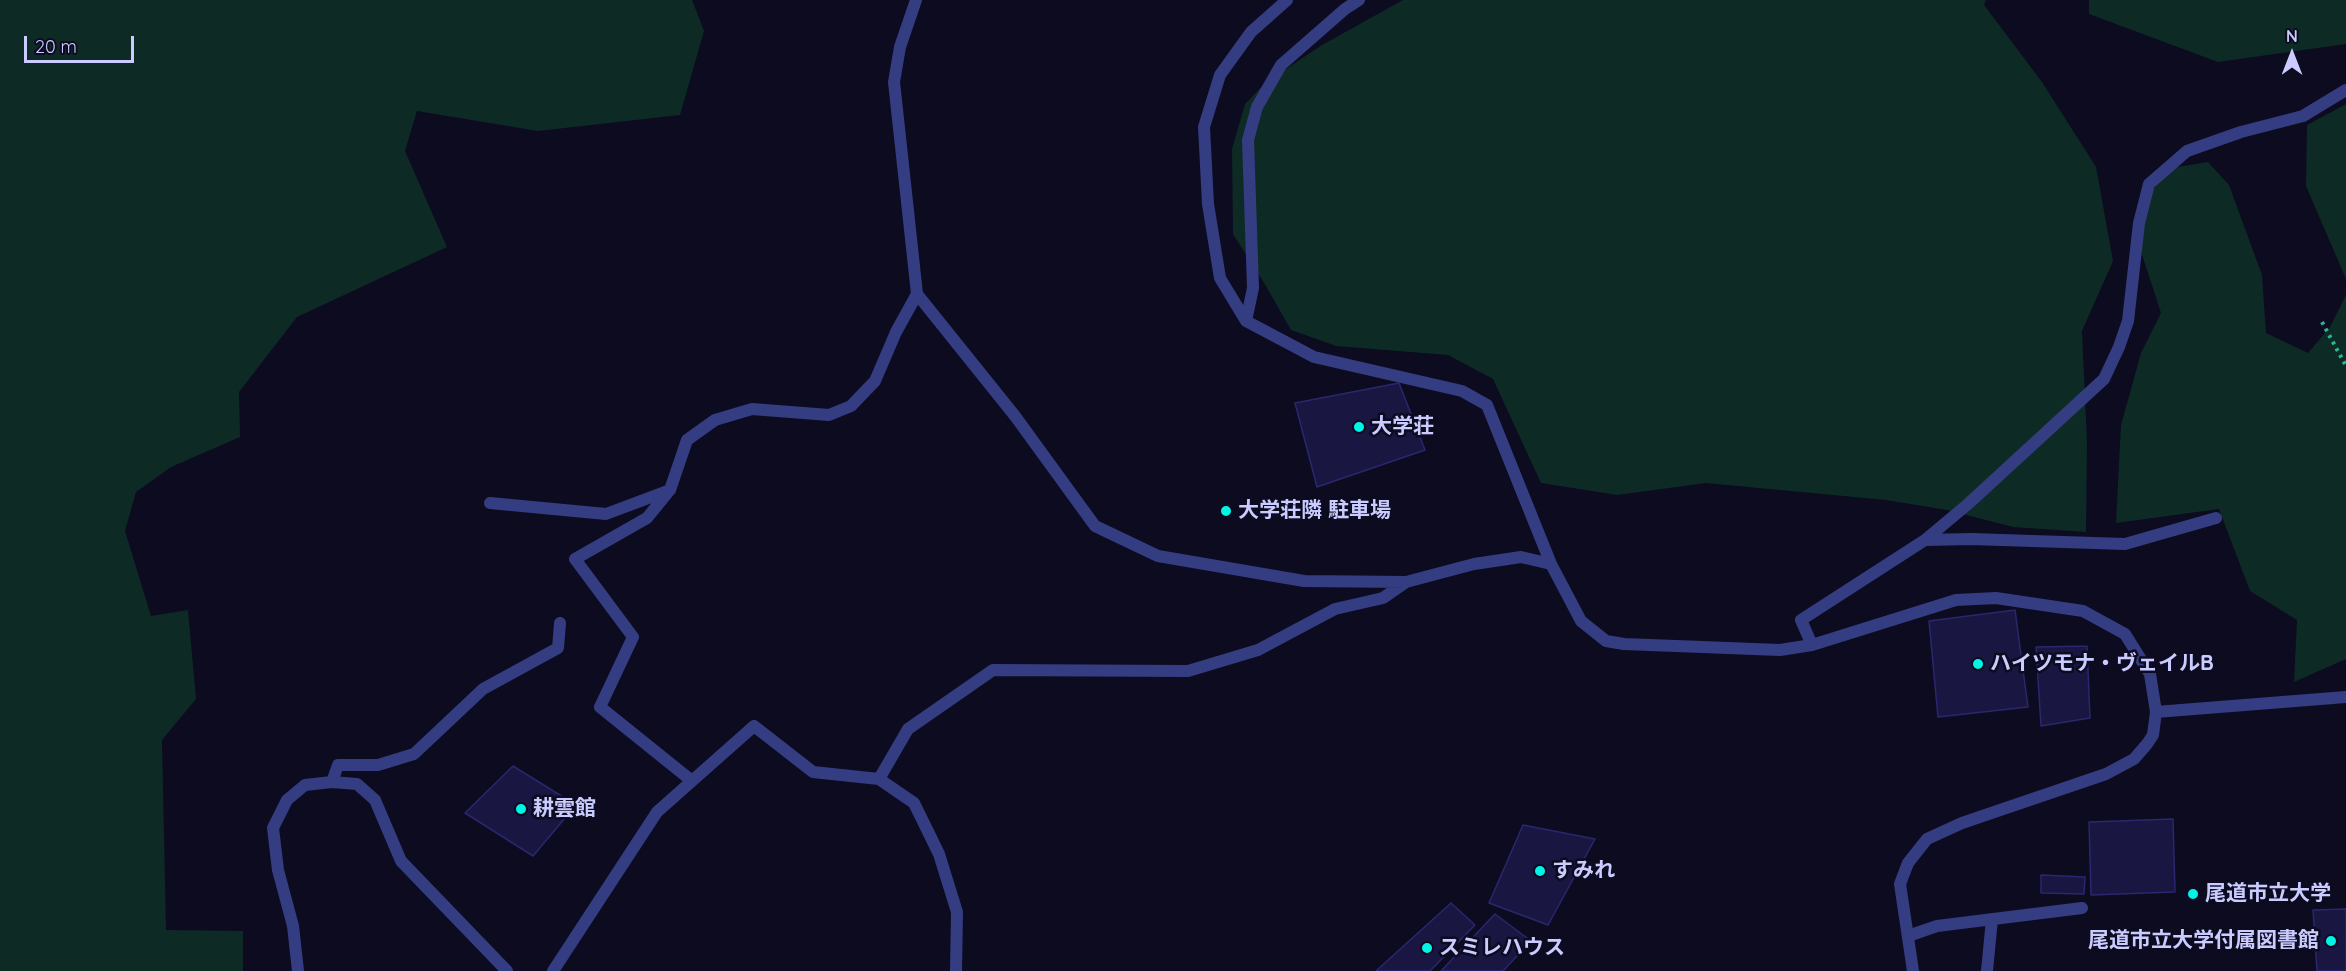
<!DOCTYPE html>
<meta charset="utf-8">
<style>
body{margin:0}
#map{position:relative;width:2346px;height:971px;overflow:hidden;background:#0c0b20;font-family:Quicksand,sans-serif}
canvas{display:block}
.north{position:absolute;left:2262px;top:24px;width:60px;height:60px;-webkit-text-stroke:4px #0c0b20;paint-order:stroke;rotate:0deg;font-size:16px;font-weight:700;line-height:24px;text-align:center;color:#caccff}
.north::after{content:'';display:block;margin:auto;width:21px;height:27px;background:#caccff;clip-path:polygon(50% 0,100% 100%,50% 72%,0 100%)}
.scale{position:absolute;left:24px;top:36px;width:110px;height:27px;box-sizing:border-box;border:3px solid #caccff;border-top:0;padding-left:8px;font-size:18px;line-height:21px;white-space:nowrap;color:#caccff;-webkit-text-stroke:4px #0c0b20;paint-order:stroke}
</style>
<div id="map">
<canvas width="2346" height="971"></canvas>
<div class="north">N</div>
<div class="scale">20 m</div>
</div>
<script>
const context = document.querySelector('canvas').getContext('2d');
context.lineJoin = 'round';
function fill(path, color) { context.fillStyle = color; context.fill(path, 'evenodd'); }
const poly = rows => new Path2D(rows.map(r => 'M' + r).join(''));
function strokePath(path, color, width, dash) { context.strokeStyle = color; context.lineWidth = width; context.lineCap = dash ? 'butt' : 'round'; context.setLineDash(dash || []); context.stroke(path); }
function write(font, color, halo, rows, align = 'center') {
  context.font = font + ' Quicksand,"Noto Sans JP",sans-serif'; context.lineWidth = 5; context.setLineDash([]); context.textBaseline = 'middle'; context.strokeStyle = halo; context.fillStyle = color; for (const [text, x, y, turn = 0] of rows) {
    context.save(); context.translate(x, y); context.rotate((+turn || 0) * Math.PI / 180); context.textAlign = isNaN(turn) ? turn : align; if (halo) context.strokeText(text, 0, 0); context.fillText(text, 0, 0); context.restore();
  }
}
const green = poly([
 [0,0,692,0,704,31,680,115,538,131,417,111,405,151,447,247,297,317,239,392,240,437,171,467,136,492,125,531,151,616,188,610,196,699,162,740,166,930,243,931,243,971,0,971],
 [1403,0,1986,0,1984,5,2042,82,2096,167,2113,261,2082,331,2087,442,2086,532,2013,527,1947,510,1886,500,1706,483,1617,495,1541,483,1493,379,1448,355,1336,346,1291,330,1266,286,1233,234,1232,149,1245,104,1265,83,1322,45],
 [2089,0,2346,0,2346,44,2218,62,2089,14],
 [2346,104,2346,279,2306,186,2307,125],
 [2208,162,2229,185,2262,275,2266,333,2308,353,2330,327,2346,295,2346,659,2294,682,2297,620,2250,591,2219,509,2116,523,2121,425,2141,353,2161,313,2133,227,2165,169]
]);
const building = poly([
 [1399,383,1425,450,1317,487,1295,403,1399,383],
 [2015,610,2028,707,1938,717,1929,621,2015,610],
 [2087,646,2090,718,2041,726,2036,647,2087,646],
 [513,766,576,805,533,856,465,813,513,766],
 [2173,819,2175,892,2091,895,2089,822,2173,819],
 [1523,825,1595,839,1548,925,1489,903,1523,825],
 [2041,875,2085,877,2084,894,2041,893,2041,875],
 [1451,903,1475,925,1430,971,1376,971,1451,903],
 [2346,909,2346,971,2317,971,2313,910,2346,909],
 [1495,914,1531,941,1503,971,1441,971,1495,914]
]);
const path = poly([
 [2322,322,2346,366]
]);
const lane = poly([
 [1908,936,1937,926,2082,908],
 [1987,971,1992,919]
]);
const street = poly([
 [916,0,900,47,894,82,917,294,1015,416,1095,526,1158,556,1304,581,1406,582,1474,564,1521,557,1551,564,1581,621,1606,641,1624,644,1780,650,1812,645,1956,600,1996,598,2083,611,2125,634,2150,674,2156,712,2153,735,2147,744,2134,759,2106,774,1962,823,1927,839,1908,863,1900,884,1913,971],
 [1287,0,1251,32,1220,75,1204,127,1208,204,1220,278,1246,321,1314,357,1462,391,1487,405,1551,564],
 [1246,321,1253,288,1248,140,1257,107,1281,65,1345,9,1359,0],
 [669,491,647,518,575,559,633,637,600,707,692,781],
 [490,503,606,514,670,490,687,440,715,420,752,409,829,415,851,406,875,381,896,332,917,294],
 [1925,540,1968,504,2104,379,2119,347,2128,321,2139,223,2149,184,2187,151,2241,132,2303,116,2346,90],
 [1812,645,1801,620,1925,540,1971,539,2125,544,2216,518],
 [2156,712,2346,697],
 [332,782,338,765,378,765,414,754,483,689,558,648,560,623],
 [298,971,293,926,278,870,273,828,287,800,305,785,332,782,357,784,375,800,401,861,507,971],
 [553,971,657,812,754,726,813,772,879,779],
 [956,971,957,912,939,854,914,803,879,779,908,729,993,670,1188,671,1258,650,1335,609,1383,598,1406,582]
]);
const markers = [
 [1359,427,6,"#00f5e7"],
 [1226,511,6,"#00f5e7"],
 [1978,664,6,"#00f5e7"],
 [521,809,6,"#00f5e7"],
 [1540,871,6,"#00f5e7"],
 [2193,894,6,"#00f5e7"],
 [2331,941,6,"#00f5e7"],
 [1427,948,6,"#00f5e7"]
];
const poiNames = [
 ["大学荘",1371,427],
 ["大学荘隣 駐車場",1238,511],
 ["ハイツモナ・ヴェイルB",1990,664],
 ["耕雲館",533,809],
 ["すみれ",1552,871],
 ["尾道市立大学",2205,894],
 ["尾道市立大学付属図書館",2319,941,"right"],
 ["スミレハウス",1439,948]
];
fill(green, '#0e2a25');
fill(building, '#191741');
strokePath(building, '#2a276f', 1.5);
strokePath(path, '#27b697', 4, [3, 4.5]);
strokePath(lane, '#343d81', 12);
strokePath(street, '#343d81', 12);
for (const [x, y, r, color] of markers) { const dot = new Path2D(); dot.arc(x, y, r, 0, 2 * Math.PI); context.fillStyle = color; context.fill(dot); strokePath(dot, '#0c0b20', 2); }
write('bold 21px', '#caccff', '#0c0b20', poiNames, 'left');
</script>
